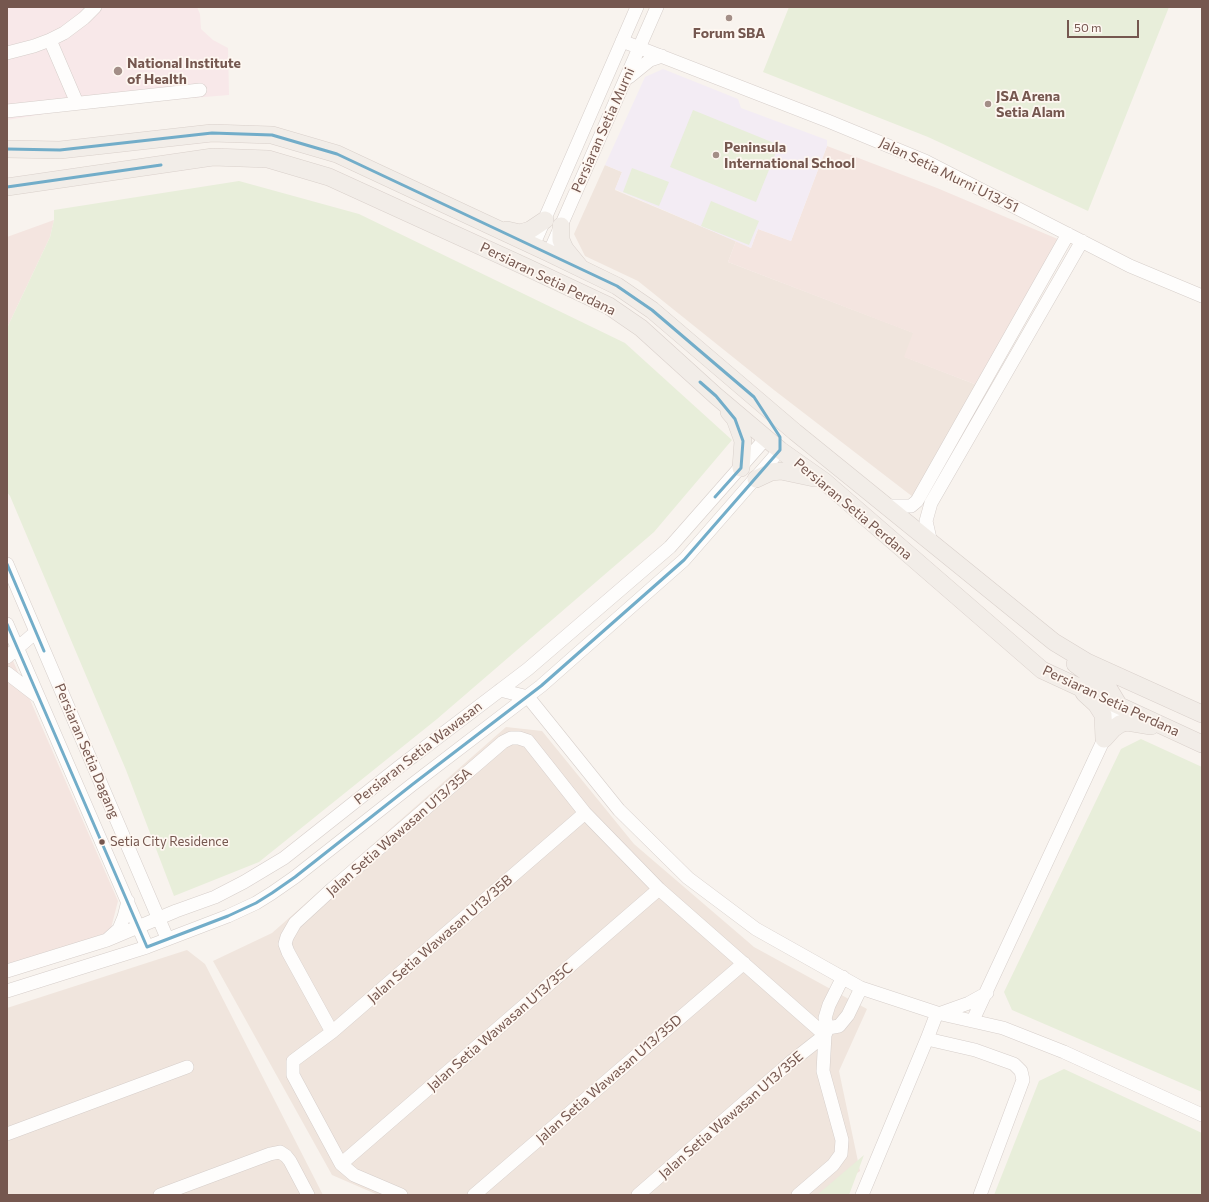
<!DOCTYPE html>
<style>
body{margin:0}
#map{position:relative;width:1209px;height:1202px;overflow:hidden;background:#f8f3ee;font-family:Commissioner,sans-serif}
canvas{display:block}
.frame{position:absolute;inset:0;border:8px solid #75574f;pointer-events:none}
.scale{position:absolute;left:1067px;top:20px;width:72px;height:18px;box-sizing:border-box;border:2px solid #75574f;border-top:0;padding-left:5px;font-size:12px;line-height:14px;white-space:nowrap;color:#75574f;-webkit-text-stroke:3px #fef7f1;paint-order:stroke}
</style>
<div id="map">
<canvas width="1209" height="1202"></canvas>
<div class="frame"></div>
<div class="scale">50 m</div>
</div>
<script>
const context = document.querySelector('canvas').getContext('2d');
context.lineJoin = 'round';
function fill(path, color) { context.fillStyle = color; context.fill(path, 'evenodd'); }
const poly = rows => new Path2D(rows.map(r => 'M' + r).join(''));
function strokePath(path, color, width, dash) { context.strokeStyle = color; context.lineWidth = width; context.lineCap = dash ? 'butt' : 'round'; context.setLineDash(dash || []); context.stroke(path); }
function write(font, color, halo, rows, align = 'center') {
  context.font = font + ' Commissioner,sans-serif'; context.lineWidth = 3.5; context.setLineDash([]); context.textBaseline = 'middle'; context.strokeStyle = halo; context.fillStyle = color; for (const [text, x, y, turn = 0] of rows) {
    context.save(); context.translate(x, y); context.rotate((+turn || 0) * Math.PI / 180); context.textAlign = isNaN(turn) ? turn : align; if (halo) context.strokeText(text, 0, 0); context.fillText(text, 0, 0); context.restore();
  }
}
const residential = poly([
 [605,165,622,172,615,190,736,241,728,262,914,333,905,357,977,385,913,497,774,390,638,281,585,256,574,234],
 [506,727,542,731,634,844,754,947,867,1009,839,1071,860,1171,828,1195,378,1195,332,1175,213,961,272,933],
 [187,950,205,964,323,1195,7,1195,7,1008]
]);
const commercial = poly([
 [827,146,937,188,1060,240,977,385,904,357,913,333,728,262,736,241,751,248,758,229,791,241],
 [54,220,50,237,7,328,7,237],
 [7,647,118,901,110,932,7,966]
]);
const education = poly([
 [663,69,738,99,741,108,827,140,827,146,791,241,758,229,751,248,615,189,622,172,605,165,645,77]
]);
const medical = poly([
 [7,7,197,7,200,14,201,29,213,40,228,48,229,95,93,106,7,120]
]);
const green = poly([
 [789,7,1169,7,1088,211,928,137,763,72],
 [693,110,779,145,756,202,670,167],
 [632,168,669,182,659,206,623,192],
 [239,181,359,214,625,343,732,440,654,532,437,719,259,862,174,896,126,770,10,496,7,492,7,328,50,237,54,220,54,210],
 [711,201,759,221,749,245,701,226],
 [1141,739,1202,767,1202,1092,1012,1010,1004,992,1121,749],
 [1064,1069,1202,1133,1202,1195,994,1195,1039,1081],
 [864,1155,849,1195,817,1195]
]);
const minor = poly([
 [50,40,77,103],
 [622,41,828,121,925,161,1130,266,1202,296],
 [7,53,34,46,50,40,64,33,84,18,95,7],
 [629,77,650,60,662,56],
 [7,111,200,90],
 [533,246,637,7],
 [549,253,657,7],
 [886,506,911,506,917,501,1068,234],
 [931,543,926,521,931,503,1082,241],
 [7,564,167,938],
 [7,624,147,947],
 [7,657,36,632],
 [7,673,37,696],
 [500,690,528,697,619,810,688,878,756,929,861,988,937,1013,1003,1028,1064,1052,1202,1115],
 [108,939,119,929,124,917,128,901],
 [7,971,107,940,176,911,215,897,244,882,284,858,399,767,528,669,670,547,766,438],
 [7,991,147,947,228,916,256,903,272,893,295,877,413,784,541,686,684,560,780,450],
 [941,1013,969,1003,987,993],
 [973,1020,1104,739,1119,705],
 [828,1028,839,1026,848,1015,861,988],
 [332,1032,288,952,285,944,287,937,295,923,332,889,503,742,511,738,519,738,528,741,585,813,659,889,825,1035],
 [927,1039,975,1050,1014,1064,1021,1071,1023,1080,980,1195],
 [7,1134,187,1067],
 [341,1164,659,889],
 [160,1195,270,1154,280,1152,286,1156,290,1161,308,1195],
 [401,1195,354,1175,341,1164,293,1075,293,1061,332,1032,585,813],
 [474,1195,744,963],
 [638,1195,792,1061,825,1035],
 [798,1195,833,1165,841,1154,842,1140,823,1071,825,1035,828,1028,825,1018,829,1005,843,977],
 [862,1195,927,1039,937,1013]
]);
const major = poly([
 [7,149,60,150,212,133,272,135,337,154,549,253,617,286,652,310,795,432,1054,642,1087,662,1202,714],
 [7,187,213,157,268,159,329,177,524,266,609,306,641,328,716,396,780,450,824,481,1042,670,1202,744],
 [561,226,561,240,565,249,579,266],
 [507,230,520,233,530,230,545,220],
 [729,412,735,419,743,441,741,468],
 [756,479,771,472,781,471,814,478],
 [1075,664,1109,689,1118,704],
 [1084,693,1096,704,1103,715,1104,739],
 [1104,739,1113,729,1120,724,1127,722,1151,726]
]);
const bus1 = poly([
 [7,149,60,150,212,133,272,135,337,154,617,286,652,310,754,397,780,437,780,450,684,560,541,686,413,784,295,877,272,893,256,903,228,916,147,947,7,624],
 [7,187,161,165],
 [700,382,716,396,735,419,743,441,741,468,715,497],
 [7,564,44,651]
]);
const markers = [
 [729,18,4,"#a38e87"],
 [118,71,5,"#a38e87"],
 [988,104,4,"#a38e87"],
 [716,155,4,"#a38e87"],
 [102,842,3.5,"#75574f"]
];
const busNames = [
 ["Setia City Residence",110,842]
];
const poiNames = [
 ["Forum SBA",729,33,"center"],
 ["National Institute",127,63],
 ["of Health",127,79],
 ["JSA Arena",996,96],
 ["Setia Alam",996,112],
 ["Peninsula",724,147],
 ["International School",724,163]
];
const streetNames = [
 ["Persiaran Setia Murni",603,130,-66],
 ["Jalan Setia Murni U13/51",949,175,26],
 ["Persiaran Setia Perdana",548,279,26],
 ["Persiaran Setia Perdana",853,509,40],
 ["Persiaran Setia Perdana",1111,701,25],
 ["Persiaran Setia Dagang",87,751,67],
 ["Persiaran Setia Wawasan",418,753,-38],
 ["Jalan Setia Wawasan U13/35A",399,832,-41],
 ["Jalan Setia Wawasan U13/35B",440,939,-41],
 ["Jalan Setia Wawasan U13/35C",500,1027,-41],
 ["Jalan Setia Wawasan U13/35D",609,1079,-41],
 ["Jalan Setia Wawasan U13/35E",731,1115,-41]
];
fill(residential, '#f0e5dd');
fill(commercial, '#f4e5e0');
fill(education, '#f3ecf4');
fill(medical, '#f8e8e9');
fill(green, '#e8eeda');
strokePath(minor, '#d6ceca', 14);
strokePath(major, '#d9d0cb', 18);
strokePath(minor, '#fefdfc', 13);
strokePath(major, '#f2ede8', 17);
strokePath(bus1, '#72adc9', 3);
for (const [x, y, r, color] of markers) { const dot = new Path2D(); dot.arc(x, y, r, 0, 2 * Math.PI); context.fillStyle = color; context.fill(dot); strokePath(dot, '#fef7f1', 1.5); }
write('13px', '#75574f', '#fef7f1', busNames, 'left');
write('bold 14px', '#75574f', '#fef7f1', poiNames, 'left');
write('14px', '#75574f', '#fef7f1', streetNames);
</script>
